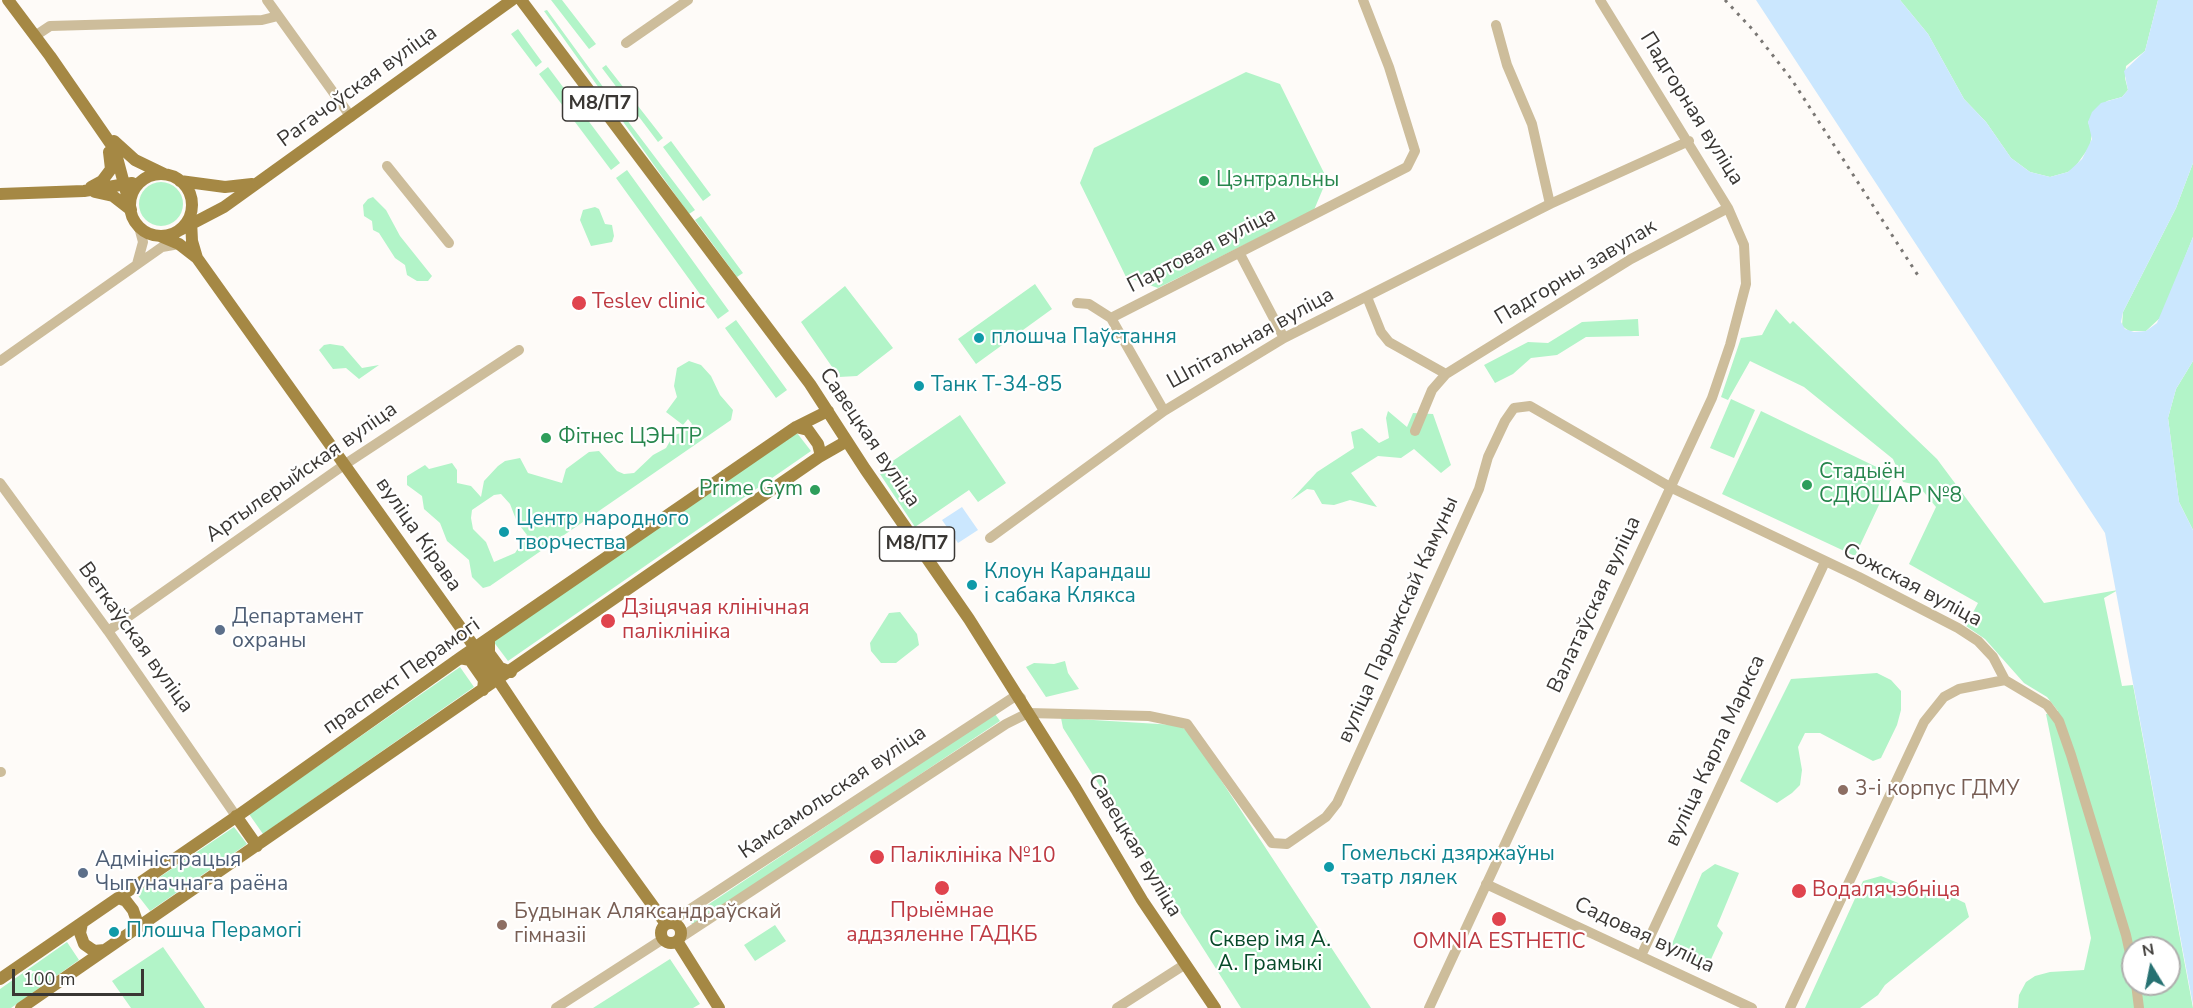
<!DOCTYPE html>
<meta charset="utf-8">
<style>
body{margin:0}
#map{position:relative;width:2193px;height:1008px;overflow:hidden;background:#fefbf8;font-family:"Nunito Sans",sans-serif}
canvas{display:block}
.north{position:absolute;left:2121px;top:936px;width:60px;height:60px;box-sizing:border-box;background:#fff;border:2px solid #b0afae;border-radius:50%;rotate:350deg;font-size:16px;font-weight:700;line-height:24px;text-align:center;color:#3a3734}
.north::after{content:'';display:block;margin:auto;width:21px;height:27px;background:#267172;clip-path:polygon(50% 0,100% 100%,50% 72%,0 100%)}
.scale{position:absolute;left:12px;top:969px;width:132px;height:27px;box-sizing:border-box;border:3px solid #3a3734;border-top:0;padding-left:8px;font-size:18px;line-height:21px;white-space:nowrap;color:#3a3734;-webkit-text-stroke:4px #fff;paint-order:stroke}
</style>
<div id="map">
<canvas width="2193" height="1008"></canvas>
<div class="north">N</div>
<div class="scale">100 m</div>
</div>
<script>
const context = document.querySelector('canvas').getContext('2d');
context.lineJoin = 'round';
function fill(path, color) { context.fillStyle = color; context.fill(path, 'evenodd'); }
const poly = rows => new Path2D(rows.map(r => 'M' + r).join(''));
function strokePath(path, color, width, dash) { context.strokeStyle = color; context.lineWidth = width; context.lineCap = dash ? 'butt' : 'round'; context.setLineDash(dash || []); context.stroke(path); }
function write(font, color, halo, rows, align = 'center') {
  context.font = font + ' "Nunito Sans",sans-serif'; context.lineWidth = 4.5; context.setLineDash([]); context.textBaseline = 'middle'; context.strokeStyle = halo; context.fillStyle = color; for (const [text, x, y, turn = 0] of rows) {
    context.save(); context.translate(x, y); context.rotate((+turn || 0) * Math.PI / 180); context.textAlign = isNaN(turn) ? turn : align; if (halo) context.strokeText(text, 0, 0); context.fillText(text, 0, 0); context.restore();
  }
}
const green = poly([
 [551,0,562,0,596,44,589,49],
 [1900,0,2158,0,2145,51,2126,66,2125,78,2128,90,2122,97,2107,101,2088,122,2092,133,2090,146,2075,167,2068,172,2050,177,2030,172,2011,158,1986,122,1964,99,1928,34],
 [547,10,630,124,695,210,689,214,544,11],
 [518,29,542,62,536,67,511,34],
 [606,65,663,138,658,142,602,68],
 [548,67,620,163,611,170,539,74],
 [1246,72,1280,84,1327,179,1314,210,1158,288,1126,277,1080,183,1094,148],
 [671,141,711,195,703,201,663,147],
 [2193,163,2193,237,2161,317,2146,331,2129,331,2122,326,2123,312,2176,208],
 [627,170,729,311,718,319,616,178],
 '139 204a22 22 0 1 1 44 0a22 22 0 1 1-44 0Z',
 [373,197,386,210,400,236,432,276,428,281,417,281,407,275,405,265,395,258,379,233,373,230,372,221,364,216,363,205,368,199],
 [595,207,599,209,605,224,612,225,614,236,612,242,591,246,580,220,583,210],
 [701,216,743,273,737,277,695,220],
 [1035,284,1052,309,976,364,958,339],
 [845,286,893,348,857,376,839,377,801,322],
 [1776,309,1790,324,1793,321,1937,459,2044,603,2118,590,2104,598,2122,686,2133,685,2193,1008,2018,1008,2019,995,2026,982,2035,976,2050,972,2084,970,2091,938,2046,714,2058,711,2047,697,2024,683,1985,639,1966,626,1978,603,1909,564,1936,507,1918,485,1903,482,1893,459,1804,387,1750,361,1728,400,1721,397,1741,338,1762,335],
 [2133,948,2169,948,2169,984,2133,984],
 [1638,319,1639,336,1586,337,1557,355,1531,358,1513,374,1495,383,1484,365,1528,342,1548,343,1582,322],
 [736,320,787,390,776,398,725,328],
 [330,344,343,346,362,368,379,365,359,379,346,368,333,369,319,350,324,345],
 [689,361,701,365,711,376,720,395,733,410,731,420,490,586,483,588,472,577,469,560,447,541,440,523,424,509,422,496,407,485,407,476,425,465,429,469,452,463,457,470,457,483,471,486,481,497,484,481,498,466,505,461,520,458,528,473,562,483,566,469,589,452,599,451,617,471,624,474,634,473,653,455,666,448,673,436,685,431,692,424,688,419,683,425,666,412,677,397,674,386,677,368],
 [501,494,510,504,517,522,527,535,515,553,494,562,486,542,473,529,471,518,472,510,494,495],
 [2193,361,2193,530,2179,502,2168,418,2176,389],
 [1731,399,1755,410,1734,458,1710,448],
 [1388,411,1407,427,1413,413,1433,414,1451,465,1441,473,1414,449,1401,458,1378,456,1351,473,1377,507,1350,500,1334,505,1322,504,1314,490,1307,489,1291,500,1317,472,1354,448,1351,432,1362,428,1379,443,1389,438,1386,418],
 [1761,411,1893,475,1855,556,1722,494],
 [960,415,1006,483,978,502,969,490,915,527,878,471],
 [797,433,811,451,508,661,493,641],
 [900,612,917,634,919,645,896,663,881,663,871,651,870,643,889,613],
 [1065,661,1068,673,1079,689,1046,697,1026,667,1034,663,1054,664],
 [460,667,474,687,263,834,249,814],
 [1877,673,1891,680,1901,691,1901,710,1897,725,1881,758,1873,761,1820,733,1805,733,1798,747,1802,770,1800,785,1792,793,1777,803,1740,781,1791,679],
 [995,714,1000,721,693,926,688,918],
 [1061,718,1175,725,1188,730,1371,1008,1241,1008,1063,728],
 [234,827,247,844,150,911,136,893],
 [1715,864,1739,873,1717,926,1723,933,1707,968,1671,946,1702,873],
 [1881,876,1927,895,1944,893,1965,903,1969,917,1885,985,1878,995,1860,1008,1805,1008,1863,881],
 [775,925,786,941,755,961,744,945],
 [67,942,79,960,11,1008,0,1008,0,989],
 [163,947,195,993,205,1008,131,1008,112,981],
 [670,959,700,1004,693,1008,593,1008]
]);
const water = poly([
 [1756,0,1900,0,1928,34,1964,99,1986,122,2011,158,2030,172,2050,177,2068,172,2082,159,2092,139,2088,122,2092,112,2101,103,2122,97,2128,90,2124,71,2145,51,2158,0,2193,0,2193,163,2176,208,2123,312,2121,322,2125,329,2134,332,2146,331,2157,323,2193,237,2193,361,2176,389,2168,418,2179,502,2193,530,2193,1005,2105,533],
 [962,507,978,530,958,543,942,520]
]);
const minor = poly([
 [267,0,351,117],
 [1496,25,1507,65,1532,124,1550,204],
 [35,36,50,26,262,20,278,16],
 [626,43,688,0],
 [387,166,449,243],
 [1240,254,1284,338],
 [137,264,143,242,139,227],
 [1367,297,1381,332,1389,342,1446,374],
 [1077,303,1089,304,1111,318],
 [1111,318,1407,167,1415,151,1389,67,1363,0],
 [1111,318,1164,411],
 [0,361,162,247,179,244],
 [1415,431,1432,390,1446,374,1631,259,1728,208],
 [0,483,108,631,236,816],
 [990,538,1164,411,1284,338,1550,204,1689,141],
 [108,631,344,465,519,350],
 [0,772,1,772],
 [1486,884,1752,1008],
 [669,923,1017,695,1021,698],
 [680,938,1006,724,1028,713,1149,716,1187,724,1272,843,1287,844,1326,817,1337,803,1479,489,1488,457,1505,421,1514,408,1530,406,1672,488,1859,577,1958,628,1978,641,1993,657,2005,680,2047,705,2059,721,2071,755,2126,935,2133,967],
 [1641,956,1825,562],
 [2136,984,2139,1008],
 [556,1008,663,939],
 [1117,1008,1184,965],
 [1429,1008,1712,398,1730,345,1746,284,1744,245,1728,208,1600,0],
 [1790,1008,1924,722,1944,697,1959,689,2005,680]
]);
const major = poly([
 [8,0,50,56,115,150,131,210],
 [521,0,810,384,865,469,969,619,1076,789,1142,900,1215,1008],
 [114,141,135,160,164,174],
 '130 205a31 31 0 1 1 62 0a31 31 0 1 1-62 0Z',
 [180,181,225,187,252,184],
 [91,187,102,181,111,169,109,152],
 [95,192,113,196,131,210],
 [0,194,84,191,132,183],
 [191,220,192,241,197,258],
 [180,230,224,207,512,0],
 [160,236,179,244,197,258,498,680,596,827,666,924],
 [796,427,808,430,818,444,821,456],
 [489,639,489,653,500,668,511,672],
 [460,658,470,660,484,680,483,690],
 [236,816,257,846],
 [118,898,126,901,133,910,139,927],
 '661 933a10 10 0 1 1 20 0a10 10 0 1 1-20 0Z',
 [82,923,80,933,84,944,94,951,105,950],
 [677,941,719,1008],
 [0,979,243,812,460,658,796,427,828,411],
 [21,1008,819,457,847,441]
]);
const rail = poly([
 [1725,0,1753,30,1792,80,1919,277]
]);
const markers = [
 [1204,181,6,"#2e9e5b"],
 [579,303,8,"#e0444e"],
 [979,338,6,"#0f9aa8"],
 [919,386,6,"#0f9aa8"],
 [546,438,6,"#2e9e5b"],
 [1807,485,6,"#2e9e5b"],
 [815,490,6,"#2e9e5b"],
 [504,532,6,"#0f9aa8"],
 [972,585,6,"#0f9aa8"],
 [608,621,8,"#e0444e"],
 [220,630,6,"#5c6f8a"],
 [1843,790,6,"#8d6e63"],
 [877,857,8,"#e0444e"],
 [1329,867,6,"#0f9aa8"],
 [83,873,6,"#5c6f8a"],
 [942,888,8,"#e0444e"],
 [1799,891,8,"#e0444e"],
 [1499,919,8,"#e0444e"],
 [502,925,6,"#8d6e63"],
 [114,932,6,"#0f9aa8"]
];
const shields = [
 [600,104,75],
 [917,544,75]
];
const shieldNames = [
 ["М8/П7",600,104],
 ["М8/П7",917,544]
];
const streetNames = [
 ["Рагачоўская вуліца",358,87,-36],
 ["Падгорная вуліца",1691,109,58],
 ["Партовая вуліца",1202,251,-27],
 ["Падгорны завулак",1576,273,-31],
 ["Шпітальная вуліца",1251,339,-29],
 ["Савецкая вуліца",869,438,56],
 ["Артылерыйская вуліца",302,473,-35],
 ["вуліца Кірава",418,535,55],
 ["Сожская вуліца",1912,586,28],
 ["Валатаўская вуліца",1595,605,-65],
 ["вуліца Парыжскай Камуны",1399,620,-66],
 ["Веткаўская вуліца",135,638,54],
 ["праспект Перамогі",402,677,-35],
 ["вуліца Карла Маркса",1716,751,-65],
 ["Камсамольская вуліца",833,793,-34],
 ["Савецкая вуліца",1134,846,59],
 ["Садовая вуліца",1644,936,25]
];
const leisureNames = [
 ["Цэнтральны",1216,181],
 ["Фітнес ЦЭНТР",558,438],
 ["Стадыён",1819,473],
 ["СДЮШАР №8",1819,497],
 ["Prime Gym",803,490,"right"]
];
const healthNames = [
 ["Teslev clinic",592,303],
 ["Дзіцячая клінічная",622,609],
 ["паліклініка",622,633],
 ["Паліклініка №10",890,857],
 ["Водалячэбніца",1812,891],
 ["Прыёмнае",942,912,"center"],
 ["аддзяленне ГАДКБ",942,936,"center"],
 ["OMNIA ESTHETIC",1499,943,"center"]
];
const cultureNames = [
 ["плошча Паўстання",991,338],
 ["Танк Т-34-85",931,386],
 ["Центр народного",516,520],
 ["творчества",516,544],
 ["Клоун Карандаш",984,573],
 ["і сабака Клякса",984,597],
 ["Гомельскі дзяржаўны",1341,855],
 ["тэатр лялек",1341,879],
 ["Плошча Перамогі",126,932]
];
const serviceNames = [
 ["Департамент",232,618],
 ["охраны",232,642],
 ["Адміністрацыя",95,861],
 ["Чыгуначнага раёна",95,885]
];
const educationNames = [
 ["3-і корпус ГДМУ",1855,790],
 ["Будынак Аляксандраўскай",514,913],
 ["гімназіі",514,937]
];
const parkNames = [
 ["Сквер імя А.",1270,941],
 ["А. Грамыкі",1270,965]
];
fill(green, '#b2f4c8');
fill(water, '#cbe7fe');
strokePath(minor, '#cdbd9b', 10);
strokePath(major, '#a58844', 12);
strokePath(rail, '#7a7774', 3, [3, 6]);
for (const [x, y, r, color] of markers) { const dot = new Path2D(); dot.arc(x, y, r, 0, 2 * Math.PI); context.fillStyle = color; context.fill(dot); strokePath(dot, '#fff', 2); }
for (const [x, y, w] of shields) { const box = new Path2D(); box.roundRect(x - w / 2, y - 17, w, 34, 4.5); context.fillStyle = '#fff'; context.fill(box); strokePath(box, '#3a3734', 1.5); }
write('bold 20px', '#3a3734', null, shieldNames);
write('21px', '#3a3734', '#fff', streetNames);
write('21px', '#27864d', '#fff', leisureNames, 'left');
write('21px', '#be3a42', '#fff', healthNames, 'left');
write('21px', '#0d838f', '#fff', cultureNames, 'left');
write('21px', '#4e5e75', '#fff', serviceNames, 'left');
write('21px', '#785e54', '#fff', educationNames, 'left');
write('21px', '#074929', '#fff', parkNames);
</script>
